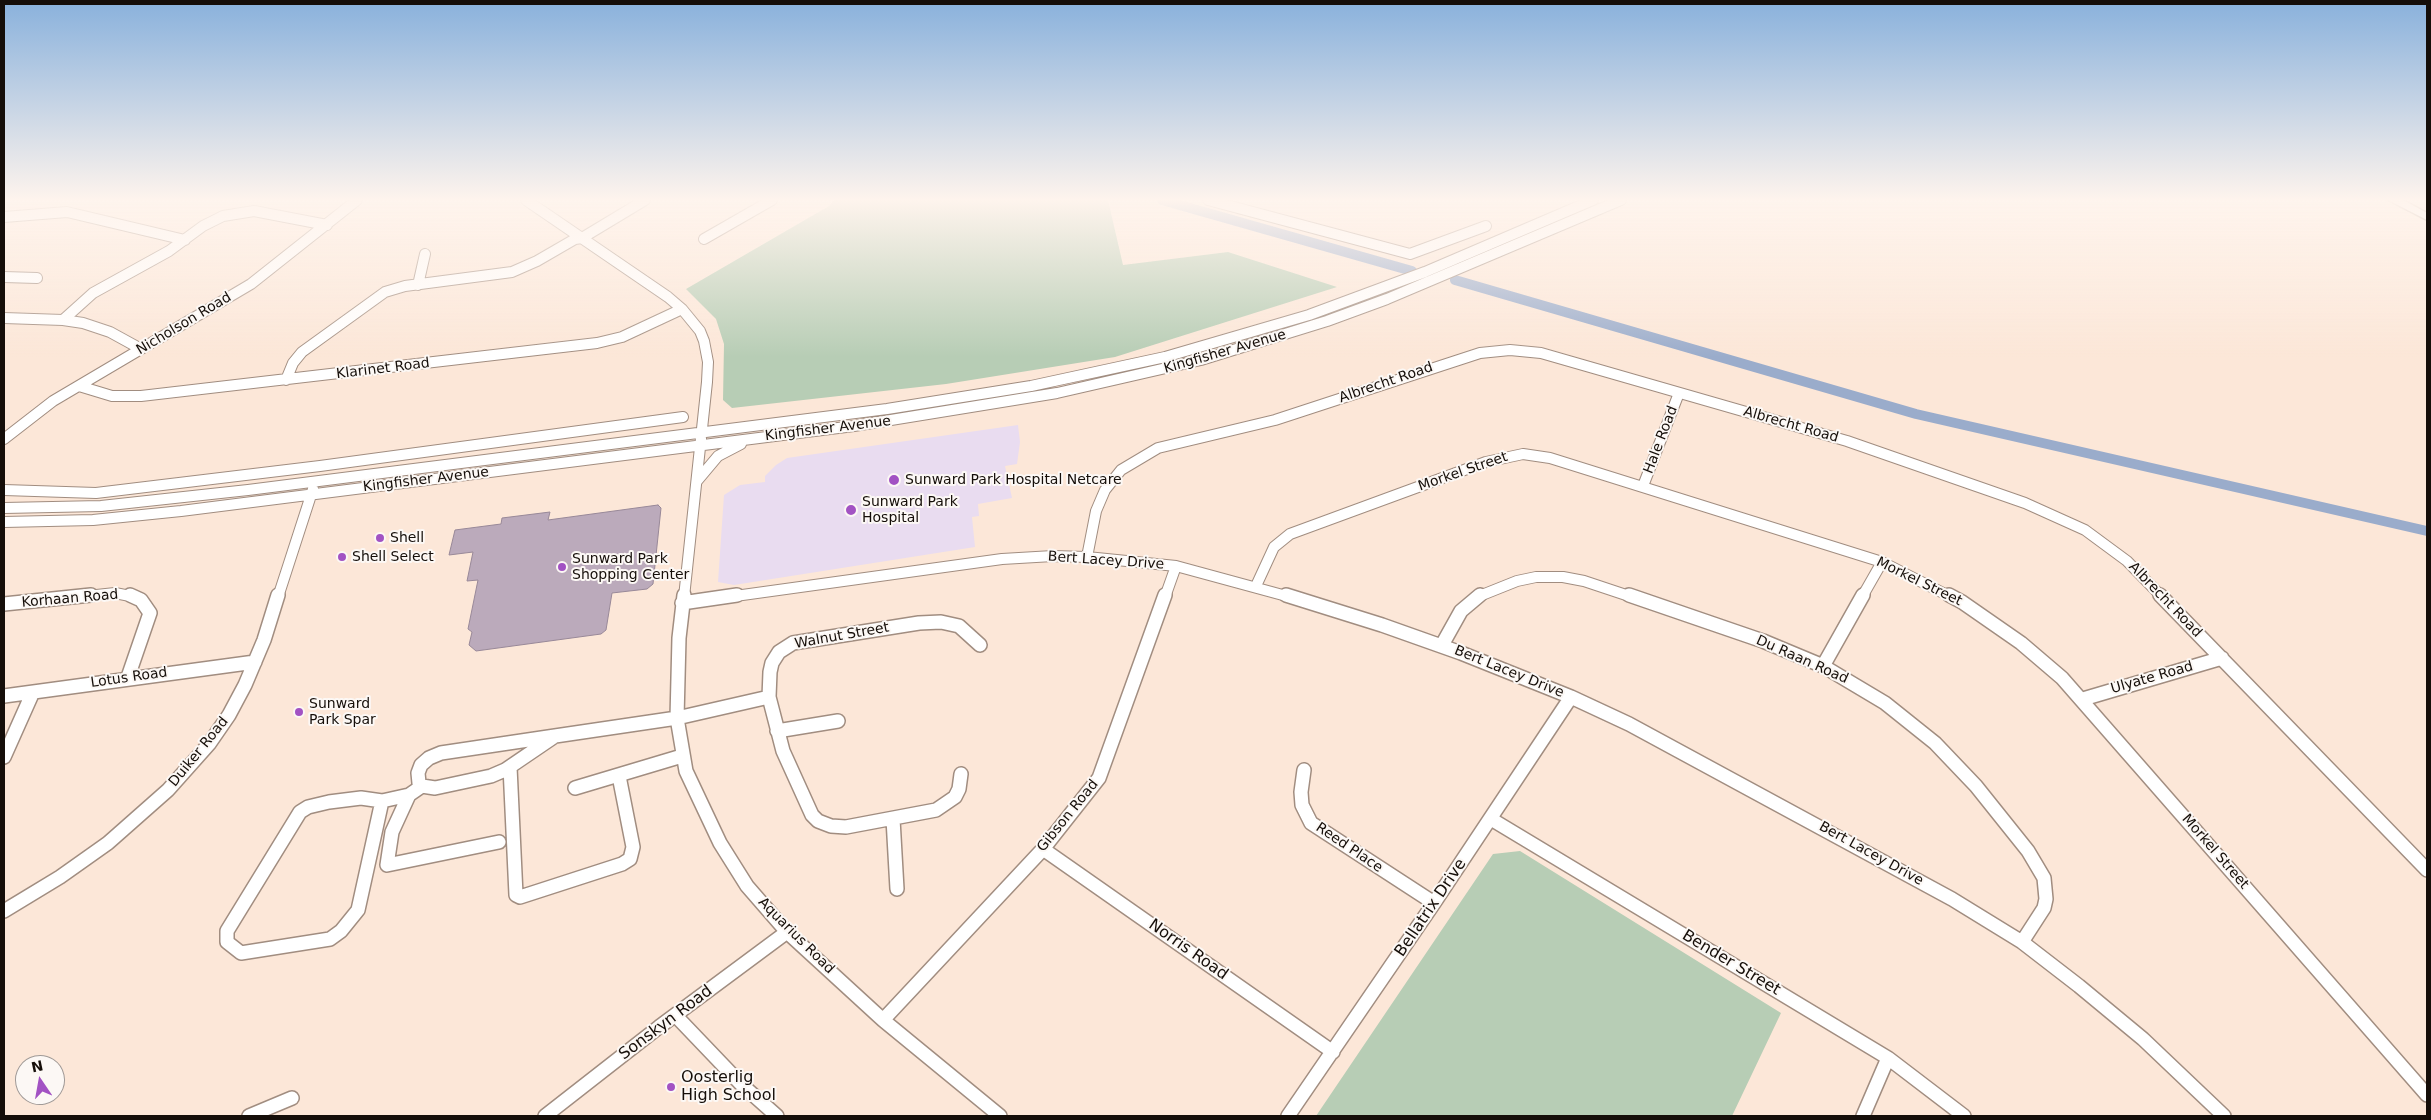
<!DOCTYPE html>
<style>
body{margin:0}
#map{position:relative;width:2431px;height:1120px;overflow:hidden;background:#fce7d8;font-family:"DejaVu Sans",sans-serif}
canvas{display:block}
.frame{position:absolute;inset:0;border:5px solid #150e09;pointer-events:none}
.north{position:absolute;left:15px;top:1055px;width:50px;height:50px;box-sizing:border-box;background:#fcf8f5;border:1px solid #a09a97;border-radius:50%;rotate:348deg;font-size:14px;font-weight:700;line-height:20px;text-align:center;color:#150e09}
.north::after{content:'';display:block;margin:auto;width:18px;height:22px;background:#a252c3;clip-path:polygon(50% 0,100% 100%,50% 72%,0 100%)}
</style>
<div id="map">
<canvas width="2431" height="1120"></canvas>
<div class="frame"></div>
<div class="north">N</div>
</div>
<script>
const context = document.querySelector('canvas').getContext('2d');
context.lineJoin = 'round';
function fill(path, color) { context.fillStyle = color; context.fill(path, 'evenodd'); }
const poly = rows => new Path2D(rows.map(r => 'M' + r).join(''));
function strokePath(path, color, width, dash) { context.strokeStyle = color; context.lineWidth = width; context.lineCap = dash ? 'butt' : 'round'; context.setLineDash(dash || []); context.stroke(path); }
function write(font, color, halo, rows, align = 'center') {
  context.font = font + ' "DejaVu Sans",sans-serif'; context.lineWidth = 4; context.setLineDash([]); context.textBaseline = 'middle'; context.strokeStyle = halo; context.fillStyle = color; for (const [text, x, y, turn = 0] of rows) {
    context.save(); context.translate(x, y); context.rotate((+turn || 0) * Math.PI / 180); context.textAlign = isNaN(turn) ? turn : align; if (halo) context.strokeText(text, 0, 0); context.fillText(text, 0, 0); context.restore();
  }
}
const medical = poly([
 [1018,425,1020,442,1017,464,1005,466,1012,498,978,504,979,516,972,517,975,547,734,585,718,582,724,495,740,485,765,482,765,476,776,465,787,458]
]);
const green = poly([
 [834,200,1108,200,1123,265,1228,252,1337,287,1115,357,946,384,732,408,723,400,724,344,716,319,686,289,829,206],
 [1520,851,1781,1013,1732,1116,1316,1116,1493,854]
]);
const canal = poly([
 [1162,200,1412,271],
 [1455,280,1916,414,2427,531]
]);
const building = poly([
 [658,505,661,508,653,584,647,589,612,593,606,630,601,634,476,651,469,645,472,632,468,629,478,580,467,581,473,552,449,555,455,530,501,524,502,518,550,512,548,520,658,505]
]);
const minorFar1 = poly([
 [526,200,668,297,682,309,700,331,704,341,708,362,707,382,684,597],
 [1208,200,1410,254,1486,226],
 [4,217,67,212,185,240],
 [704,239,772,200],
 [4,277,37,278],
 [418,285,425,254],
 [4,318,63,320,83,323,110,332,141,349],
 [63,320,93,293,169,251,203,226,223,216,254,211,327,225],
 [286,380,293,363,302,352,385,292,405,286,512,272,537,261,575,239,582,238,645,200],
 [79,386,112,396,141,396,597,343,622,337,682,309],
 [4,439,53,401,251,284,357,200],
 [697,481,718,456,741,444],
 [1643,486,1679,393],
 [4,490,96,493,320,466,683,417],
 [4,508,101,506,248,490,887,409,1031,386,1165,357,1309,315,1425,272,1593,200],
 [4,522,93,520,181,511,854,426,1057,393,1201,360,1327,321,1387,299,1621,200],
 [1087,557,1096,511,1105,490,1121,470,1158,448,1275,420,1480,353,1510,350,1541,353,1847,441,2025,503,2085,530,2127,561,2162,597],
 [1256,586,1274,547,1290,534,1486,462,1523,454,1550,458,1882,562,1951,597],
 [78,597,115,593,135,597],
 [278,597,313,489],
 [728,597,1002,559,1053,556,1087,557,1176,566,1290,597],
 [1165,597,1176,566],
 [1477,597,1517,581,1536,577,1563,577,1584,581,1632,597],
 [1862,597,1882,562]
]);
const minor = poly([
 [684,595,679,638,677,718,686,771,720,843,747,886,787,932,883,1020,1000,1116],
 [1286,595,1382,625,1461,653,1571,697,1629,724,1952,899,2022,942,2079,986,2143,1039,2224,1116],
 [1629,595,1763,641,1823,666,1885,703,1935,743,1976,786,2028,851,2044,878,2046,899,2044,908,2022,942],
 [1949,595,1962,602,2021,643,2062,678,2427,1095],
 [2160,595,2427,870],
 [682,603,737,595],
 [4,604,91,595],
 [1442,645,1461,611,1480,595],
 [1823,666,1863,595],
 [128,677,150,613,141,600,130,595],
 [4,696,255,662],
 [2083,699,2222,658],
 [777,731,838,721],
 [555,736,505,770,491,776,435,788,422,786,419,783,418,773,421,765,429,758,441,753,555,736],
 [555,736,677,718,769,697],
 [4,757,33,692],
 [510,767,516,895,520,897,622,864,630,859,633,847,619,776],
 [1304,770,1301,792,1302,805,1311,823,1434,903],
 [961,774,959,789,955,797,936,810,846,827,831,826,818,821,812,815,783,751,769,697,770,672,772,663,779,652,793,643,919,623,941,622,959,626,980,645],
 [575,788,682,756],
 [409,795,392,832,387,865,499,842],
 [361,798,382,801,358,910,341,931,330,939,241,953,227,942,227,931,300,812,308,807,329,802,361,798],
 [382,801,409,795,422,786],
 [893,819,897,889],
 [1491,819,1888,1058,1964,1116],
 [1043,849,1333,1052],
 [4,911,60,877,108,843,168,790,209,744,229,715,245,685,264,640,278,595],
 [675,1015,741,1084,777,1116],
 [883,1020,1043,849,1099,778,1165,595],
 [249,1116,292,1098],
 [545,1116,659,1027,787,932],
 [1288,1116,1434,903,1571,697],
 [1863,1116,1888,1058]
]);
const major = poly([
 [2388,200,2403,200,2427,213,2427,220,2388,200]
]);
const markers = [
 [894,480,6,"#a252c3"],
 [851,510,6,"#a252c3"],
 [380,538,5,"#a252c3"],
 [342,557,5,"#a252c3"],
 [562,567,5,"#a252c3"],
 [299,712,5,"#a252c3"],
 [671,1087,5,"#a252c3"]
];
const streetNames = [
 ["Nicholson Road",184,324,-31],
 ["Kingfisher Avenue",1225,352,-16],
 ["Klarinet Road",383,369,-7],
 ["Albrecht Road",1386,383,-19],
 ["Albrecht Road",1791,425,16],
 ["Kingfisher Avenue",828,429,-7],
 ["Hale Road",1661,440,-69],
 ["Morkel Street",1463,472,-19],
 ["Kingfisher Avenue",426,480,-7],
 ["Bert Lacey Drive",1106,561,4],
 ["Morkel Street",1919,582,26],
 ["Korhaan Road",70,599,-5],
 ["Albrecht Road",2165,600,46],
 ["Walnut Street",842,636,-10],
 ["Du Raan Road",1802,660,24],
 ["Bert Lacey Drive",1509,672,22],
 ["Lotus Road",129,678,-8],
 ["Ulyate Road",2152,678,-16],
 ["Duiker Road",199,752,-51],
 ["Gibson Road",1068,816,-51],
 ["Reed Place",1349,848,34],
 ["Morkel Street",2215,852,49],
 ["Bert Lacey Drive",1871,854,29],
 ["Aquarius Road",796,936,45]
];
const poiNames = [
 ["Sunward Park Hospital Netcare",905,480],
 ["Sunward Park",862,502],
 ["Hospital",862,518],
 ["Shell",390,538],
 ["Shell Select",352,557],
 ["Sunward Park",572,559],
 ["Shopping Center",572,575],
 ["Sunward",309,704],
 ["Park Spar",309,720]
];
const nearStreetnames = [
 ["Bellatrix Drive",1431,908,-56],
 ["Norris Road",1188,950,35],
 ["Bender Street",1731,963,31],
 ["Sonskyn Road",666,1023,-37]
];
const nearPoinames = [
 ["Oosterlig",681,1078],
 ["High School",681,1096]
];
fill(medical, '#e9dcf0');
fill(green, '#b7cdb5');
strokePath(canal, '#9aaccb', 10);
fill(building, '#bab');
strokePath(building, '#988898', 1);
strokePath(minorFar1, '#a18d80', 12);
strokePath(minor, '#a18d80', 16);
strokePath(major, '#a18d80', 3);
strokePath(minorFar1, '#fff', 10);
strokePath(minor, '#fff', 13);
fill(major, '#fff');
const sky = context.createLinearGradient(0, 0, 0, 357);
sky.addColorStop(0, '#89b1dc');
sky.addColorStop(0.56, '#fef4ed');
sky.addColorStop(1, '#fef4ed00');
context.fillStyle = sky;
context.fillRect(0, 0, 2431, 357);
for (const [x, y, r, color] of markers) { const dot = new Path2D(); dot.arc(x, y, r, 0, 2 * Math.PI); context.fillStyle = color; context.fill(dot); strokePath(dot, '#fcf8f5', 2); }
write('14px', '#150e09', '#fcf8f5', streetNames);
write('14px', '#150e09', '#fcf8f5', poiNames, 'left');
write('16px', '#150e09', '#fcf8f5', nearStreetnames);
write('16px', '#150e09', '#fcf8f5', nearPoinames, 'left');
</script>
